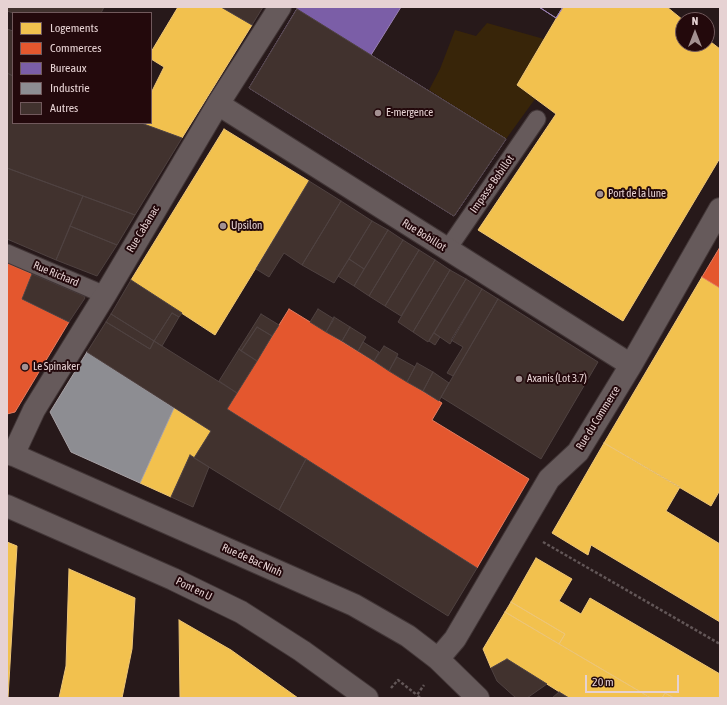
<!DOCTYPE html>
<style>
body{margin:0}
#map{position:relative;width:727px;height:705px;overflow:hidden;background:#27191a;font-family:"Asap Condensed",sans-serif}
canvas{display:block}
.frame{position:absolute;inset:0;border:8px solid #e6d2d3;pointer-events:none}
.legend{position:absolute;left:12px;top:12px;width:140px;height:112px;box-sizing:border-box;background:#23090c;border:1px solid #71595c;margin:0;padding:5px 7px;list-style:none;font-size:12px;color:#e6d2d3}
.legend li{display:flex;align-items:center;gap:8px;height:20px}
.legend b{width:20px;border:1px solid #71595c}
.north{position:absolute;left:675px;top:12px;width:40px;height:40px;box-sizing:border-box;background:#23090c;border:1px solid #71595c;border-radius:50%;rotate:0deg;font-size:11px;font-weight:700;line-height:16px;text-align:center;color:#e6d2d3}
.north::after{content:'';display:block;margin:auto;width:14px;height:18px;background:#a39192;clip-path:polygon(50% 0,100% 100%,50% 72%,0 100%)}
.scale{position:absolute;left:585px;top:675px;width:94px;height:18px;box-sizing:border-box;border:2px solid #e6d2d3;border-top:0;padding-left:5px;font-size:12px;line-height:14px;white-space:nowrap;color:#e6d2d3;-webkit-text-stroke:3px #23090c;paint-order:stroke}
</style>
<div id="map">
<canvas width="727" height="705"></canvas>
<div class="frame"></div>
<ul class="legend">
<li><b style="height:11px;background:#f2c14e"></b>Logements</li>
<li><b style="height:11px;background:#e4572e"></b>Commerces</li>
<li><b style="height:11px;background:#7b5ea7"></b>Bureaux</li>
<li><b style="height:11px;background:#8d8d92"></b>Industrie</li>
<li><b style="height:11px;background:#41322e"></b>Autres</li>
</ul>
<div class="north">N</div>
<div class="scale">20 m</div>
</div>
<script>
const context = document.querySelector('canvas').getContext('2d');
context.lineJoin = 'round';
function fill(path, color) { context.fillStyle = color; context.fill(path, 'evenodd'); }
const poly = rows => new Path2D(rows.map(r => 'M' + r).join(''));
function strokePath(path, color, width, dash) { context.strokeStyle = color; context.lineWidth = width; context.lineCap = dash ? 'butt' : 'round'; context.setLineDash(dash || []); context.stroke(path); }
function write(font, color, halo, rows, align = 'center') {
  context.font = font + ' "Asap Condensed",sans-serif'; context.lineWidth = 4; context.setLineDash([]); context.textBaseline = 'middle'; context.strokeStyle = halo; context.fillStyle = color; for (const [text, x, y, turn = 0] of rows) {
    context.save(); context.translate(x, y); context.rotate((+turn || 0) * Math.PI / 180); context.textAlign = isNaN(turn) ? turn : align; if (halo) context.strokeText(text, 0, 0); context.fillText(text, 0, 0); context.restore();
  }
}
const green = poly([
 [487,23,544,39,517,85,535,99,506,139,429,90,440,69,455,30,476,36]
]);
const homes = poly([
 [178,7,221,7,252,25,182,138,141,123,151,123,151,93,164,67,151,59,151,52,178,7],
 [563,7,667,7,683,20,683,44,707,44,707,39,720,49,720,158,623,321,478,230,556,114,517,85,563,7],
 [224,129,309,181,215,335,131,280,224,129],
 [702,277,720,288,720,490,711,506,604,443,702,277],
 [174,408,211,431,194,458,190,455,171,497,140,483,174,408],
 [604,443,680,487,666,511,720,544,720,622,591,545,588,555,552,533,604,443],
 [7,542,17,546,8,698,7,698,7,542],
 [536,558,572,579,559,601,581,614,590,598,720,674,720,698,674,698,665,693,662,698,651,698,559,644,565,634,511,602,536,558],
 [69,569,135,598,132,649,122,698,59,698,66,666,69,569],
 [511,602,565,634,559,644,505,612,511,602],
 [505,612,644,694,650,698,569,698,507,659,491,668,483,649,505,612],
 [179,620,231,650,298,698,180,698,179,620],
 [665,693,674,698,662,698,665,693]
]);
const shops = poly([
 [720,247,720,288,702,277,720,247],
 [7,263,32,274,22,299,69,322,15,412,7,414,7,263],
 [289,309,442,403,432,420,529,479,477,568,227,409,289,309]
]);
const offices = poly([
 [298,7,401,7,371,55,506,139,454,216,249,88,298,7],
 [539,7,563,7,556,18,539,7],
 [539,7,563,7,556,18,539,7]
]);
const industry = poly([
 [87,352,174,408,140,483,71,452,50,412,87,352]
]);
const building = poly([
 [7,7,104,7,101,13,13,13,7,11,7,7],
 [221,7,263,7,252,25,221,7],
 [297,9,506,139,454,216,249,88,297,9],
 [7,29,13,31,13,76,7,73,7,29],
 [7,73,13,76,13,123,141,123,182,138,135,215,7,168,7,73],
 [7,168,83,196,56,260,7,239,7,168],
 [309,181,341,201,302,265,284,253,269,277,256,269,309,181],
 [83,196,135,215,117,245,70,226,83,196],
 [341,201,372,221,334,283,302,265,341,201],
 [372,221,388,230,364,269,349,259,372,221],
 [70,226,117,245,97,276,56,260,70,226],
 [388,230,403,240,369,296,354,286,388,230],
 [403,240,419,250,385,306,369,296,403,240],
 [419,250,435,260,401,316,385,306,419,250],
 [349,259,364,269,354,286,338,276,349,259],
 [435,260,450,270,413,332,398,322,435,260],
 [450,270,466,279,428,342,413,332,450,270],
 [32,274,84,296,85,298,69,322,22,299,32,274],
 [466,279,482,289,450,344,434,333,466,279],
 [131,280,182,313,179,317,172,313,154,341,111,314,131,280],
 [482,289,498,299,453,376,447,373,463,347,451,340,482,289],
 [498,299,598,362,541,459,441,397,498,299],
 [318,309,334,319,326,332,310,322,318,309],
 [172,313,179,317,162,346,154,341,172,313],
 [111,314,154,341,150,349,106,322,111,314],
 [261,314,279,325,272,336,257,327,241,351,239,349,261,314],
 [334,317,350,327,342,341,326,332,334,317],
 [106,322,150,349,154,341,237,393,227,409,306,459,279,510,194,458,211,431,87,352,106,322],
 [257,327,272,336,257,361,241,351,257,327],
 [350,327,366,337,358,351,342,341,350,327],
 [434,333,440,337,435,345,429,341,434,333],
 [363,342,379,352,374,361,358,351,363,342],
 [384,346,398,354,389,371,374,361,384,346],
 [239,349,257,361,237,393,219,381,239,349],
 [397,357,415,367,407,382,389,371,397,357],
 [417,363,433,372,423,391,407,382,417,363],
 [433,372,449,383,439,401,423,391,433,372],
 [190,455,209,467,193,507,171,497,190,455],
 [306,459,477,568,448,616,279,510,306,459],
 [507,659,547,684,527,698,516,698,497,681,491,668,507,659],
 [559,692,569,698,552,698,559,692]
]);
const path = poly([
 [543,542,720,644],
 [391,688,398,680,417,695],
 [420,698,417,695,424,685]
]);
const lane = poly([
 [447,250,537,119],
 [7,253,105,295]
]);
const street = poly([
 [218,104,631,365],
 [7,452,354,605,408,636,438,659,478,698],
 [13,455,34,410,105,295,218,104,280,7],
 [7,506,173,579,241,612,302,651,367,698],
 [438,659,455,639,549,479,578,452,631,365,720,209]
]);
const markers = [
 [378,113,4,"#a39192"],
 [600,194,4,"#a39192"],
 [223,226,4,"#a39192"],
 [25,367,4,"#a39192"],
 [519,379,4,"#a39192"]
];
const poiNames = [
 ["E-mergence",386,113],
 ["Port de la lune",608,194],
 ["Upsilon",231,226],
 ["Le Spinaker",33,367],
 ["Axanis (Lot 3.7)",527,379]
];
const streetNames = [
 ["Impasse Bobillot",492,184,-55],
 ["Rue Cabanac",143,229,-59],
 ["Rue Bobillot",424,235,32],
 ["Rue Richard",56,274,23],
 ["Rue du Commerce",598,418,-58],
 ["Rue de Bac Ninh",252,560,24],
 ["Pont en U",194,589,26]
];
fill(green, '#382509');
fill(homes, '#f2c14e');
strokePath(homes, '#eec676', 1);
fill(shops, '#e4572e');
strokePath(shops, '#e57c60', 1);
fill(offices, '#7b5ea7');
strokePath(offices, '#9b81b4', 1);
fill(industry, '#8d8d92');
strokePath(industry, '#a8a2a6', 1);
fill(building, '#41322e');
strokePath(building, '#4f4241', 1);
strokePath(lane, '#423637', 19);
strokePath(street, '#423637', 24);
strokePath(path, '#625657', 2.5, [3, 2]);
strokePath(lane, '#665a5b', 17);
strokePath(street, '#665a5b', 22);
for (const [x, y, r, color] of markers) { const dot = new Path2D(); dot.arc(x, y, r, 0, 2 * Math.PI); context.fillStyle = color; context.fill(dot); strokePath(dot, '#23090c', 1.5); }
write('11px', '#e6d2d3', '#23090c', poiNames, 'left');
write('11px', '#e6d2d3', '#23090c', streetNames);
</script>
